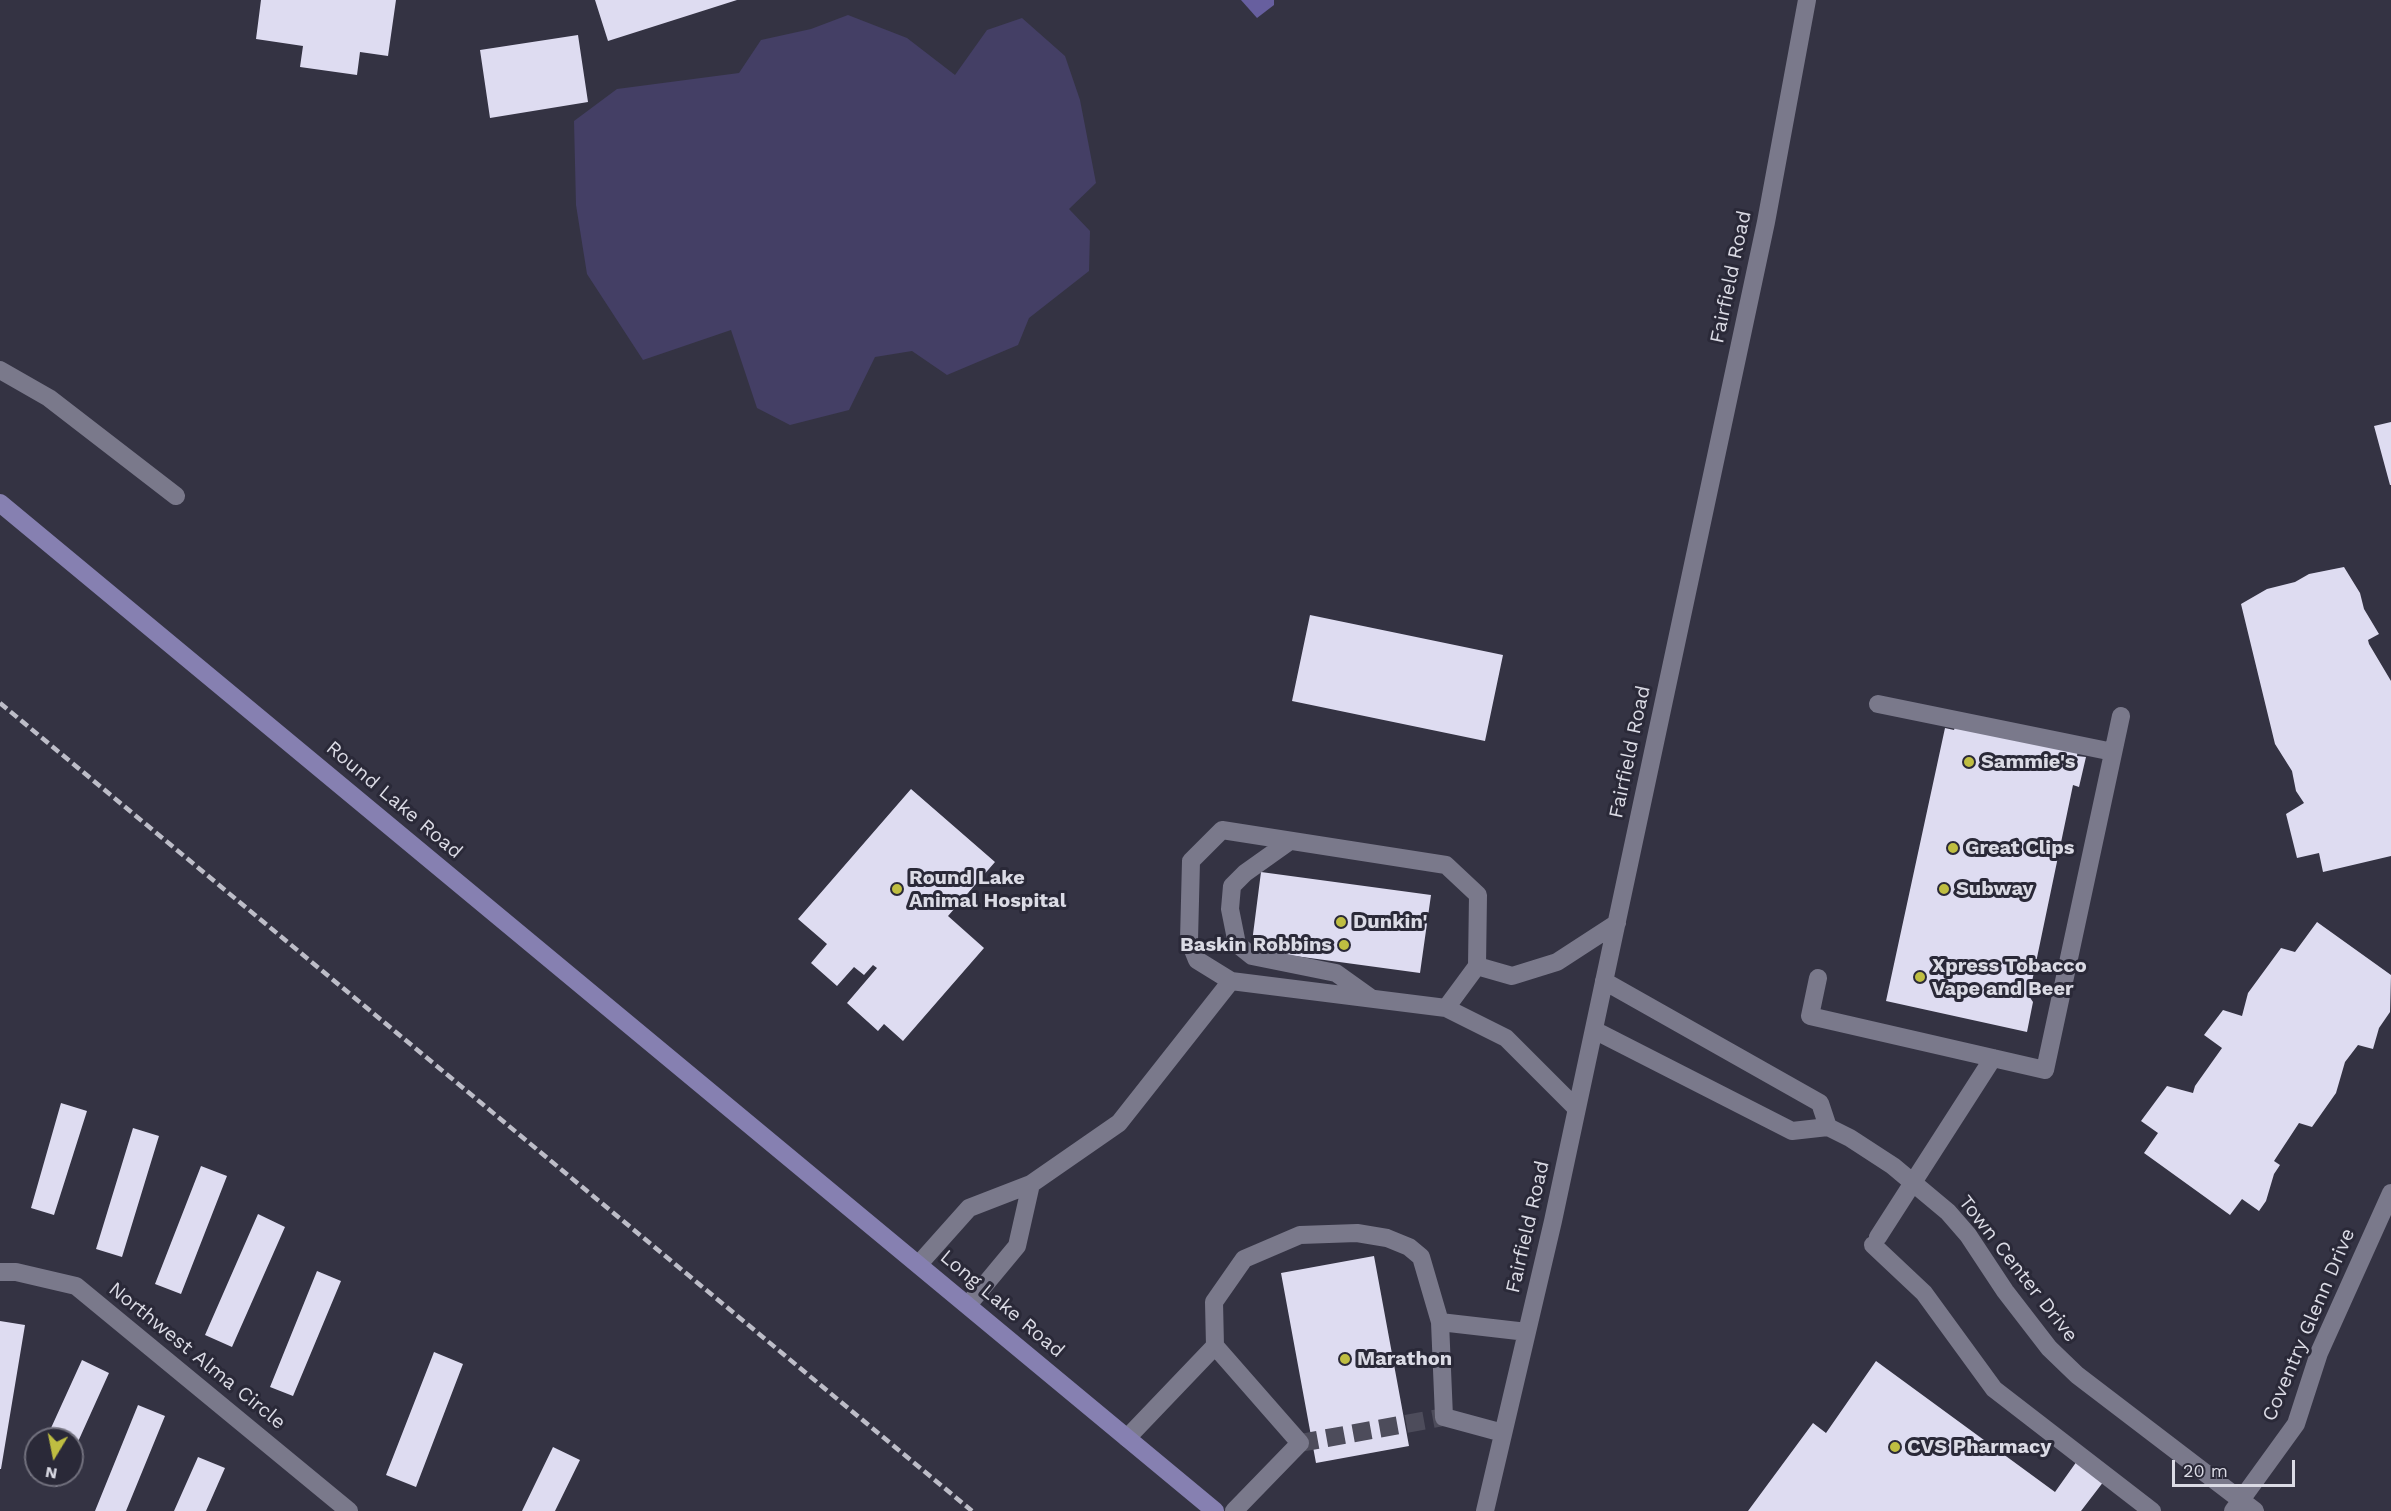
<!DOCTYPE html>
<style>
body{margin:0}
#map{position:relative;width:2391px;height:1511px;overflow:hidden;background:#343343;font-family:"Work Sans",sans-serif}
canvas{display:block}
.north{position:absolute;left:24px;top:1427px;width:60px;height:60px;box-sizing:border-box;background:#2a2938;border:2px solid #71707d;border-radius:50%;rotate:190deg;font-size:16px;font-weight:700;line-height:24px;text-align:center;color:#dbdbe5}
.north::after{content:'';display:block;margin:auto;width:21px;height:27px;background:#bfbe41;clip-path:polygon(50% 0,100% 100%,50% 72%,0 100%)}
.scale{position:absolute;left:2172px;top:1460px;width:123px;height:27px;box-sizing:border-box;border:3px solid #dbdbe5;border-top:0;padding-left:8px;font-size:18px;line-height:21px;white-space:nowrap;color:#dbdbe5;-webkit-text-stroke:4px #2a2938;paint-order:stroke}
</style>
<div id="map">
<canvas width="2391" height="1511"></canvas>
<div class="north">N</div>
<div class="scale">20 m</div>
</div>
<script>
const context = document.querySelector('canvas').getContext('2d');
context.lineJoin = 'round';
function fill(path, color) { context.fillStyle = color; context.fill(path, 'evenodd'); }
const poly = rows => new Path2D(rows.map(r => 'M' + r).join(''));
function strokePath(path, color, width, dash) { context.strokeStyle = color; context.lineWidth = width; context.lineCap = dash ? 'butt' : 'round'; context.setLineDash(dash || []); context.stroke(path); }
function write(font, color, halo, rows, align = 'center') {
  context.font = font + ' "Work Sans",sans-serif'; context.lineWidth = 6; context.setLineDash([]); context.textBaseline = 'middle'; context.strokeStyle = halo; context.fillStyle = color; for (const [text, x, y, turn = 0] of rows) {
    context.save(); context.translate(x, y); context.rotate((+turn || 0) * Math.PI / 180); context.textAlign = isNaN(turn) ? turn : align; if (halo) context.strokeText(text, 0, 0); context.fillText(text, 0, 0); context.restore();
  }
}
const green = poly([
 [848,15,907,38,955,75,987,30,1022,18,1065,56,1080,100,1096,183,1069,209,1090,231,1089,271,1029,318,1018,345,947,375,912,351,875,357,849,410,790,425,757,408,731,330,643,360,587,274,576,205,574,121,617,89,739,73,761,40,811,29]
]);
const water = poly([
 [1241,0,1274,0,1274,5,1257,18]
]);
const building = poly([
 [261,0,396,0,388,56,360,52,357,75,300,67,303,46,256,39],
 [595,0,737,0,608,41],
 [578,35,588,102,490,118,480,50],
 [2391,422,2391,485,2390,485,2374,426],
 [2344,567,2360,593,2364,609,2379,634,2368,640,2369,644,2391,681,2391,856,2323,872,2319,853,2297,858,2286,814,2304,803,2296,791,2292,771,2275,744,2241,604,2267,589,2295,582,2309,574],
 [1310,615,1503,655,1485,741,1292,701],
 [1957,721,2078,748,2077,756,2086,757,2079,787,2073,785,2029,996,2033,1002,2027,1032,1886,1001,1945,728,1954,730],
 [911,789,995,862,948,916,984,948,903,1041,884,1024,878,1031,847,1003,877,968,873,965,864,975,854,967,837,986,811,963,827,944,798,919],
 [1261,872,1431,895,1420,973,1251,950],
 [2317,922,2391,975,2390,1012,2379,1028,2373,1049,2358,1045,2345,1062,2336,1093,2312,1127,2299,1123,2274,1161,2280,1165,2274,1174,2266,1201,2259,1211,2242,1199,2230,1215,2144,1153,2158,1133,2141,1121,2167,1086,2193,1093,2195,1086,2222,1048,2204,1035,2223,1010,2242,1016,2248,993,2281,948,2295,952],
 [61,1103,87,1111,54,1215,31,1208],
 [133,1128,159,1136,122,1257,96,1249],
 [201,1166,227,1176,181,1294,155,1284],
 [258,1214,285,1227,232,1347,205,1335],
 [1374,1256,1409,1446,1316,1463,1281,1273],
 [317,1271,341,1281,293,1396,270,1387],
 [0,1321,25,1325,1,1469,0,1469],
 [434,1352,463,1364,416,1487,386,1475],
 [82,1360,109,1373,72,1455,72,1439,46,1439],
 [1876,1361,2055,1492,2077,1461,2104,1481,2081,1511,1748,1511,1813,1423,1826,1433],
 [138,1405,165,1416,126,1511,95,1511],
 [553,1447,580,1460,555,1511,522,1511],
 [198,1457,225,1468,206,1511,174,1511],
 [36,1462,36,1475,63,1475,57,1487,30,1475]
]);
const minorTunnel = poly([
 [1300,1443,1444,1417]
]);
const minor = poly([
 [0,370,49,398,176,496],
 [1878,704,2113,752],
 [1290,841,1245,873,1232,886,1230,909,1237,944,1252,956,1336,973,1371,998],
 [1477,966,1512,976,1557,962,1617,923],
 [1818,978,1810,1016,2045,1070,2121,716],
 [1604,981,1820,1103,1828,1127],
 [1446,1008,1477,966,1478,895,1446,865,1222,830,1191,861,1189,940,1197,960,1231,981,1446,1008,1506,1038,1577,1109],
 [1594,1030,1792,1131,1828,1127,1850,1138,1893,1166,1948,1212,1968,1235,2005,1291,2049,1348,2077,1375,2255,1511],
 [1878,1237,1993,1058],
 [1873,1245,1924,1293,1994,1389,2152,1511],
 [919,1264,969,1208,1031,1184,1119,1123,1231,981],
 [0,1272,16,1272,76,1286,349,1511],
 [968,1305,1017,1246,1031,1184],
 [1440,1322,1444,1417,1503,1433],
 [1127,1438,1215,1346],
 [1234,1511,1300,1443,1215,1346,1214,1302,1244,1259,1300,1235,1357,1233,1387,1238,1409,1247,1421,1257,1440,1322,1527,1332],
 [1485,1511,1553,1221,1766,222,1807,0],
 [2233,1511,2296,1424,2319,1353,2391,1193]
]);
const major = poly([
 [0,503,1215,1511]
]);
const rail = poly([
 [0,703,972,1511]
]);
const markers = [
 [1969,762,6,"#bfbe41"],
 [1953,848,6,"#bfbe41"],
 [897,889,6,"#bfbe41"],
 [1944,889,6,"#bfbe41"],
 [1341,922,6,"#bfbe41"],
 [1344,945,6,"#bfbe41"],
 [1920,977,6,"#bfbe41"],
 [1345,1359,6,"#bfbe41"],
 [1895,1447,6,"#bfbe41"]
];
const streetNames = [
 ["Fairfield Road",1731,277,-78],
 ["Fairfield Road",1630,752,-78],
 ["Round Lake Road",394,800,40],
 ["Fairfield Road",1528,1227,-77],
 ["Town Center Drive",2018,1269,52],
 ["Long Lake Road",1002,1304,40],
 ["Coventry Glenn Drive",2309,1325,-67],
 ["Northwest Alma Circle",197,1356,39]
];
const poiNames = [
 ["Sammie's",1981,762],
 ["Great Clips",1965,848],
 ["Round Lake",909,878],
 ["Animal Hospital",909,901],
 ["Subway",1956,889],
 ["Dunkin'",1353,922],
 ["Baskin Robbins",1332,945,"right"],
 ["Xpress Tobacco",1932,966],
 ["Vape and Beer",1932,989],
 ["Marathon",1357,1359],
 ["CVS Pharmacy",1907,1447]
];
fill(green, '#443f65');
fill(water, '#675f9f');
fill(building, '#dedcf1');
strokePath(minorTunnel, '#4d4c5b', 18, [18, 9]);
strokePath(minor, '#7a798b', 18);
strokePath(major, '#8680b1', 18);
strokePath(rail, '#bdbdc8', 4.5, [9, 4.5]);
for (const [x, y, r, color] of markers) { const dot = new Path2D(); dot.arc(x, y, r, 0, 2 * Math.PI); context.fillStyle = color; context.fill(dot); strokePath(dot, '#2a2938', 2); }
write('20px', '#dbdbe5', '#2a2938', streetNames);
write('bold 20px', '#dbdbe5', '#2a2938', poiNames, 'left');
</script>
